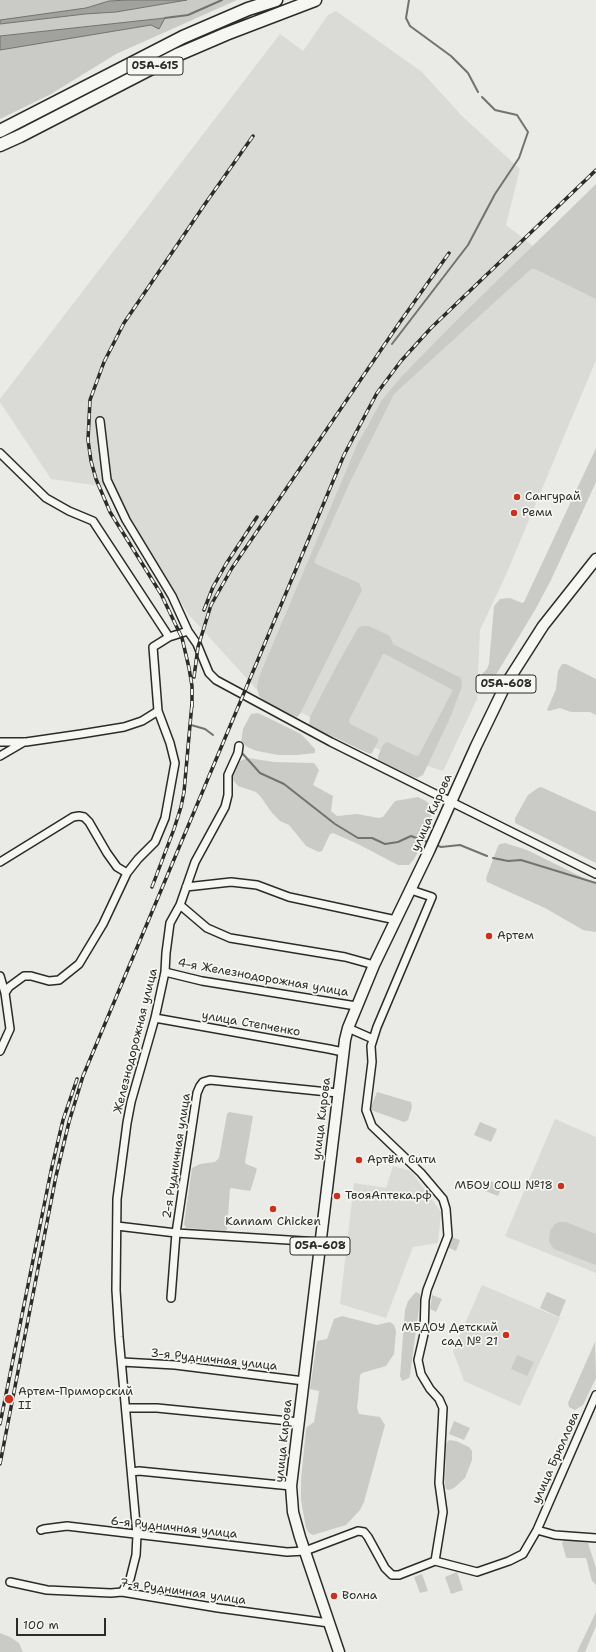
<!DOCTYPE html>
<meta charset="utf-8">
<style>
body{margin:0}
#map{position:relative;width:596px;height:1652px;overflow:hidden;background:#eaeae6;font-family:"Shantell Sans",sans-serif}
canvas{display:block}
.scale{position:absolute;left:16px;top:1618px;width:90px;height:18px;box-sizing:border-box;border:2px solid #2b2b2b;border-top:0;padding-left:5px;font-size:12px;line-height:14px;white-space:nowrap;color:#2b2b2b;-webkit-text-stroke:3px #f6f6f2;paint-order:stroke}
</style>
<div id="map">
<canvas width="596" height="1652"></canvas>
<div class="scale">100 m</div>
</div>
<script>
const context = document.querySelector('canvas').getContext('2d');
context.lineJoin = 'round';
function fill(path, color) { context.fillStyle = color; context.fill(path, 'evenodd'); }
const poly = rows => new Path2D(rows.map(r => 'M' + r).join(''));
function strokePath(path, color, width, dash) { context.strokeStyle = color; context.lineWidth = width; context.lineCap = dash ? 'butt' : 'round'; context.setLineDash(dash || []); context.stroke(path); }
function write(font, color, halo, rows, align = 'center') {
  context.font = font + ' "Shantell Sans",sans-serif'; context.lineWidth = 3.5; context.setLineDash([]); context.textBaseline = 'middle'; context.strokeStyle = halo; context.fillStyle = color; for (const [text, x, y, turn = 0] of rows) {
    context.save(); context.translate(x, y); context.rotate((+turn || 0) * Math.PI / 180); context.textAlign = isNaN(turn) ? turn : align; if (halo) context.strokeText(text, 0, 0); context.fillText(text, 0, 0); context.restore();
  }
}
const built = poly([
 [336,11,422,72,462,116,520,169,506,225,590,290,596,298,596,360,505,577,480,630,477,699,443,771,380,750,260,693,189,615,108,487,51,479,0,402,0,399,280,34,303,51,328,15],
 [555,1119,596,1137,596,1273,505,1236],
 [393,1166,411,1171,441,1212,438,1243,413,1247,386,1318,340,1304,354,1183,386,1188],
 [482,1285,560,1318,520,1406,464,1381,453,1351]
]);
const green = poly([
 [0,0,128,0,109,1,86,8,0,20],
 [187,0,237,0,116,54,51,94,0,119,0,50,151,25,159,28,165,18,0,36,0,24,85,14,116,12],
 [596,184,596,299,535,269,531,269,394,394,350,482,314,562,318,565,359,583,362,590,300,714,297,717,294,716,264,701,259,696,257,687,259,677,357,445,382,400,402,376,457,320],
 [596,448,596,482,551,580,535,610,488,688,483,690,479,686,478,678,487,669,489,664,494,606,500,599,510,598,522,603,524,602],
 [362,626,369,626,390,636,393,644,461,678,462,686,450,718,423,775,417,778,411,776,378,760,378,756,383,745,387,742,416,756,419,755,453,690,385,654,383,654,349,720,350,724,378,738,378,741,372,753,371,754,363,751,309,725,310,717,336,667,358,628],
 [562,664,566,664,596,679,596,715,590,712,571,712,560,708,549,711,547,710,556,689,558,671],
 [258,713,301,734,315,749,315,753,297,755,278,755,257,751,247,747,241,742,243,729,251,714],
 [248,758,274,762,314,763,319,770,313,785,333,796,331,811,337,816,357,814,379,818,383,817,395,801,418,797,426,801,431,806,432,812,429,824,423,843,414,859,409,865,398,865,358,844,333,833,330,834,322,851,319,852,306,846,289,825,280,821,272,813,261,797,256,792,238,786,233,780,233,773,240,761],
 [541,787,596,812,596,863,515,823,515,818,528,795,538,788],
 [505,843,527,850,596,884,596,932,583,930,545,908,487,882,486,878,498,846,500,844],
 [377,1092,411,1102,412,1107,408,1120,404,1122,371,1110,371,1107],
 [229,1112,253,1116,245,1162,246,1164,256,1168,257,1169,251,1189,250,1191,231,1188,230,1189,227,1229,226,1231,186,1228,184,1224,192,1168,200,1164,215,1162,219,1158,227,1114],
 [480,1122,497,1129,491,1142,474,1135],
 [488,1180,502,1186,498,1196,483,1190],
 [559,1222,566,1222,596,1234,596,1265,554,1249,551,1245,549,1241,550,1231,555,1224],
 [451,1237,460,1240,456,1251,447,1247],
 [416,1292,420,1294,420,1300,410,1375,409,1378,402,1381,400,1376,405,1310,408,1301],
 [547,1292,566,1300,559,1317,540,1308],
 [432,1295,442,1299,436,1312,430,1309],
 [342,1316,377,1325,390,1322,394,1325,396,1331,394,1354,386,1366,362,1373,360,1375,358,1400,357,1408,359,1414,380,1417,385,1425,364,1502,360,1510,346,1525,313,1535,309,1533,306,1528,301,1500,301,1480,306,1430,307,1427,314,1422,318,1399,319,1391,310,1389,317,1341,327,1339,334,1319],
 [595,1342,596,1378,583,1405,575,1410,569,1407,568,1403],
 [517,1355,534,1362,527,1376,511,1369],
 [454,1421,470,1428,464,1440,449,1434],
 [449,1440,456,1441,469,1447,472,1451,472,1460,465,1478,454,1488,449,1490,446,1489,445,1484,446,1444],
 [565,1539,588,1543,596,1568,596,1585,592,1581,586,1558,567,1558,566,1557,562,1543],
 [457,1572,463,1590,451,1594,445,1577],
 [422,1574,428,1591,420,1593,414,1577],
 [596,1612,596,1626,585,1652,577,1652],
 [0,1633,10,1637,19,1643,23,1652,0,1652]
]);
const water = poly([
 [128,0,187,0,116,12,85,14,0,24,0,20,86,8,109,1,128,0],
 [165,18,159,29,151,25,0,50,0,36,165,18]
]);
const stream = poly([
 [409,0,406,18,410,26,451,56,468,73,478,92],
 [165,18,188,15,222,0],
 [392,344,468,245,495,194,519,158,528,132,517,115,495,110,482,97],
 [191,725,205,729,213,735],
 [242,753,260,773,284,784,335,824,358,838,372,838,385,844,398,842,411,836,430,843],
 [436,845,441,847,460,845,487,856],
 [493,858,508,861,521,860,596,883]
]);
const street = poly([
 [100,421,107,480,126,520,172,596,188,631,197,644,209,673,216,680,331,742,596,874],
 [0,453,46,498,69,511,93,521,169,637],
 [0,742,26,742,81,734,124,727,142,721,158,711,153,647,169,637,188,631],
 [0,756,24,742],
 [0,862,73,817,79,816,84,817,89,822,107,853,117,867,127,873],
 [186,887,231,882,257,885,289,897,396,920],
 [411,890,432,897,377,1027,371,1046,372,1062,366,1110,372,1126,421,1173,443,1199,446,1209,448,1236,427,1290,425,1300,424,1334,418,1360,421,1374,430,1389,439,1399,443,1408,439,1483,443,1512,435,1561],
 [180,905,207,928,230,938,345,957,374,965],
 [165,972,202,981,356,1006],
 [0,976,5,993],
 [155,1018,329,1049,343,1052],
 [348,1028,373,1039],
 [0,1051,10,1029,5,993,9,987,24,976,31,976,49,981,59,980,79,964,103,924,127,873,138,859,155,842,165,818,175,763,170,743,158,711],
 [117,1226,176,1233,320,1242],
 [171,1298,176,1233,197,1093,200,1086,203,1082,210,1080,338,1093],
 [122,1362,175,1365,304,1381],
 [126,1408,157,1408,299,1422],
 [132,1472,139,1471,291,1486],
 [41,1530,44,1529,67,1526,287,1552,305,1551,358,1531,364,1532,368,1537,385,1568,392,1575,399,1575,435,1561,477,1572,509,1561,523,1554,537,1530,596,1395],
 [537,1530,555,1535,596,1538],
 [10,1582,47,1590,111,1593,122,1592,218,1608,329,1623],
 [122,1592,130,1579,136,1555,137,1535,119,1337,116,1290,117,1199,127,1123,131,1102,155,1018,165,972,166,953,170,923,180,905,195,862,225,807,228,795,228,775,238,753,239,746]
]);
const primary = poly([
 [339,1652,300,1537,293,1512,291,1486,345,1040,348,1028,374,965,429,851,476,746,506,684,543,626,596,559]
]);
const highway = poly([
 [0,131,183,37,248,9,276,0],
 [0,145,20,136,177,55,226,34,315,0]
]);
const rail = poly([
 [204,610,213,587,226,564,257,517],
 [194,677,198,647,211,605,232,568,400,322,449,253],
 [192,707,192,686,189,668,182,638,161,594,110,512,96,479,91,461,88,440,90,400,104,362,124,323,205,204,253,136],
 [152,887,174,829,181,807,184,792,192,703],
 [0,1424,51,1171,63,1120,77,1079],
 [0,1464,56,1176,69,1122,83,1076,344,455,377,393,401,361,431,328,596,170]
]);
const markers = [
 [517,497,4,"#c8321e"],
 [514,513,4,"#c8321e"],
 [489,936,4,"#c8321e"],
 [359,1160,4,"#c8321e"],
 [561,1186,4,"#c8321e"],
 [337,1196,4,"#c8321e"],
 [273,1209,4,"#c8321e"],
 [506,1335,4,"#c8321e"],
 [9,1399,5,"#c8321e"],
 [334,1596,4,"#c8321e"]
];
const shields = [
 [155,66,56],
 [506,684,60],
 [320,1246,60]
];
const shieldNames = [
 ["05А-615",155,66],
 ["05А-608",506,684],
 ["05А-608",320,1246]
];
const poiNames = [
 ["Сангурай",525,497],
 ["Реми",522,513],
 ["Артем",497,936],
 ["Артём Сити",367,1160],
 ["МБОУ СОШ №18",553,1186,"right"],
 ["ТвояАптека.рф",345,1196],
 ["Kannam Chicken",273,1222,"center"],
 ["МБДОУ Детский",498,1328,"right"],
 ["сад № 21",498,1342,"right"],
 ["Артем-Приморский",18,1392],
 ["II",18,1406],
 ["Волна",342,1596]
];
const streetNames = [
 ["улица Кирова",432,813,-66],
 ["4-я Железнодорожная улица",263,978,10],
 ["улица Степченко",251,1024,10],
 ["Железнодорожная улица",136,1041,-76],
 ["улица Кирова",322,1119,-83],
 ["2-я Рудничная улица",177,1156,-81],
 ["3-я Рудничная улица",214,1360,6],
 ["улица Кирова",284,1441,-84],
 ["улица Брюллова",556,1458,-66],
 ["6-я Рудничная улица",174,1528,6],
 ["7-я Рудничная улица",183,1592,8]
];
fill(built, '#dadad6');
fill(green, '#cacac7');
fill(water, '#a1a19e');
strokePath(water, '#727270', 1);
strokePath(stream, '#727270', 2);
strokePath(street, '#2b2b2b', 10);
strokePath(primary, '#2b2b2b', 13);
strokePath(highway, '#2b2b2b', 15);
strokePath(street, '#f6f6f2', 7);
strokePath(primary, '#f6f6f2', 10);
strokePath(highway, '#f6f6f2', 12);
strokePath(rail, '#2b2b2b', 3.5);
strokePath(rail, '#f6f6f2', 2, [6]);
for (const [x, y, r, color] of markers) { const dot = new Path2D(); dot.arc(x, y, r, 0, 2 * Math.PI); context.fillStyle = color; context.fill(dot); strokePath(dot, '#f6f6f2', 1.5); }
for (const [x, y, w] of shields) { const box = new Path2D(); box.roundRect(x - w / 2, y - 9, w, 18, 3); context.fillStyle = '#f6f6f2'; context.fill(box); strokePath(box, '#2b2b2b', 1); }
write('bold 11px', '#2b2b2b', null, shieldNames);
write('12px', '#2b2b2b', '#f6f6f2', poiNames, 'left');
write('12px', '#2b2b2b', '#f6f6f2', streetNames);
</script>
